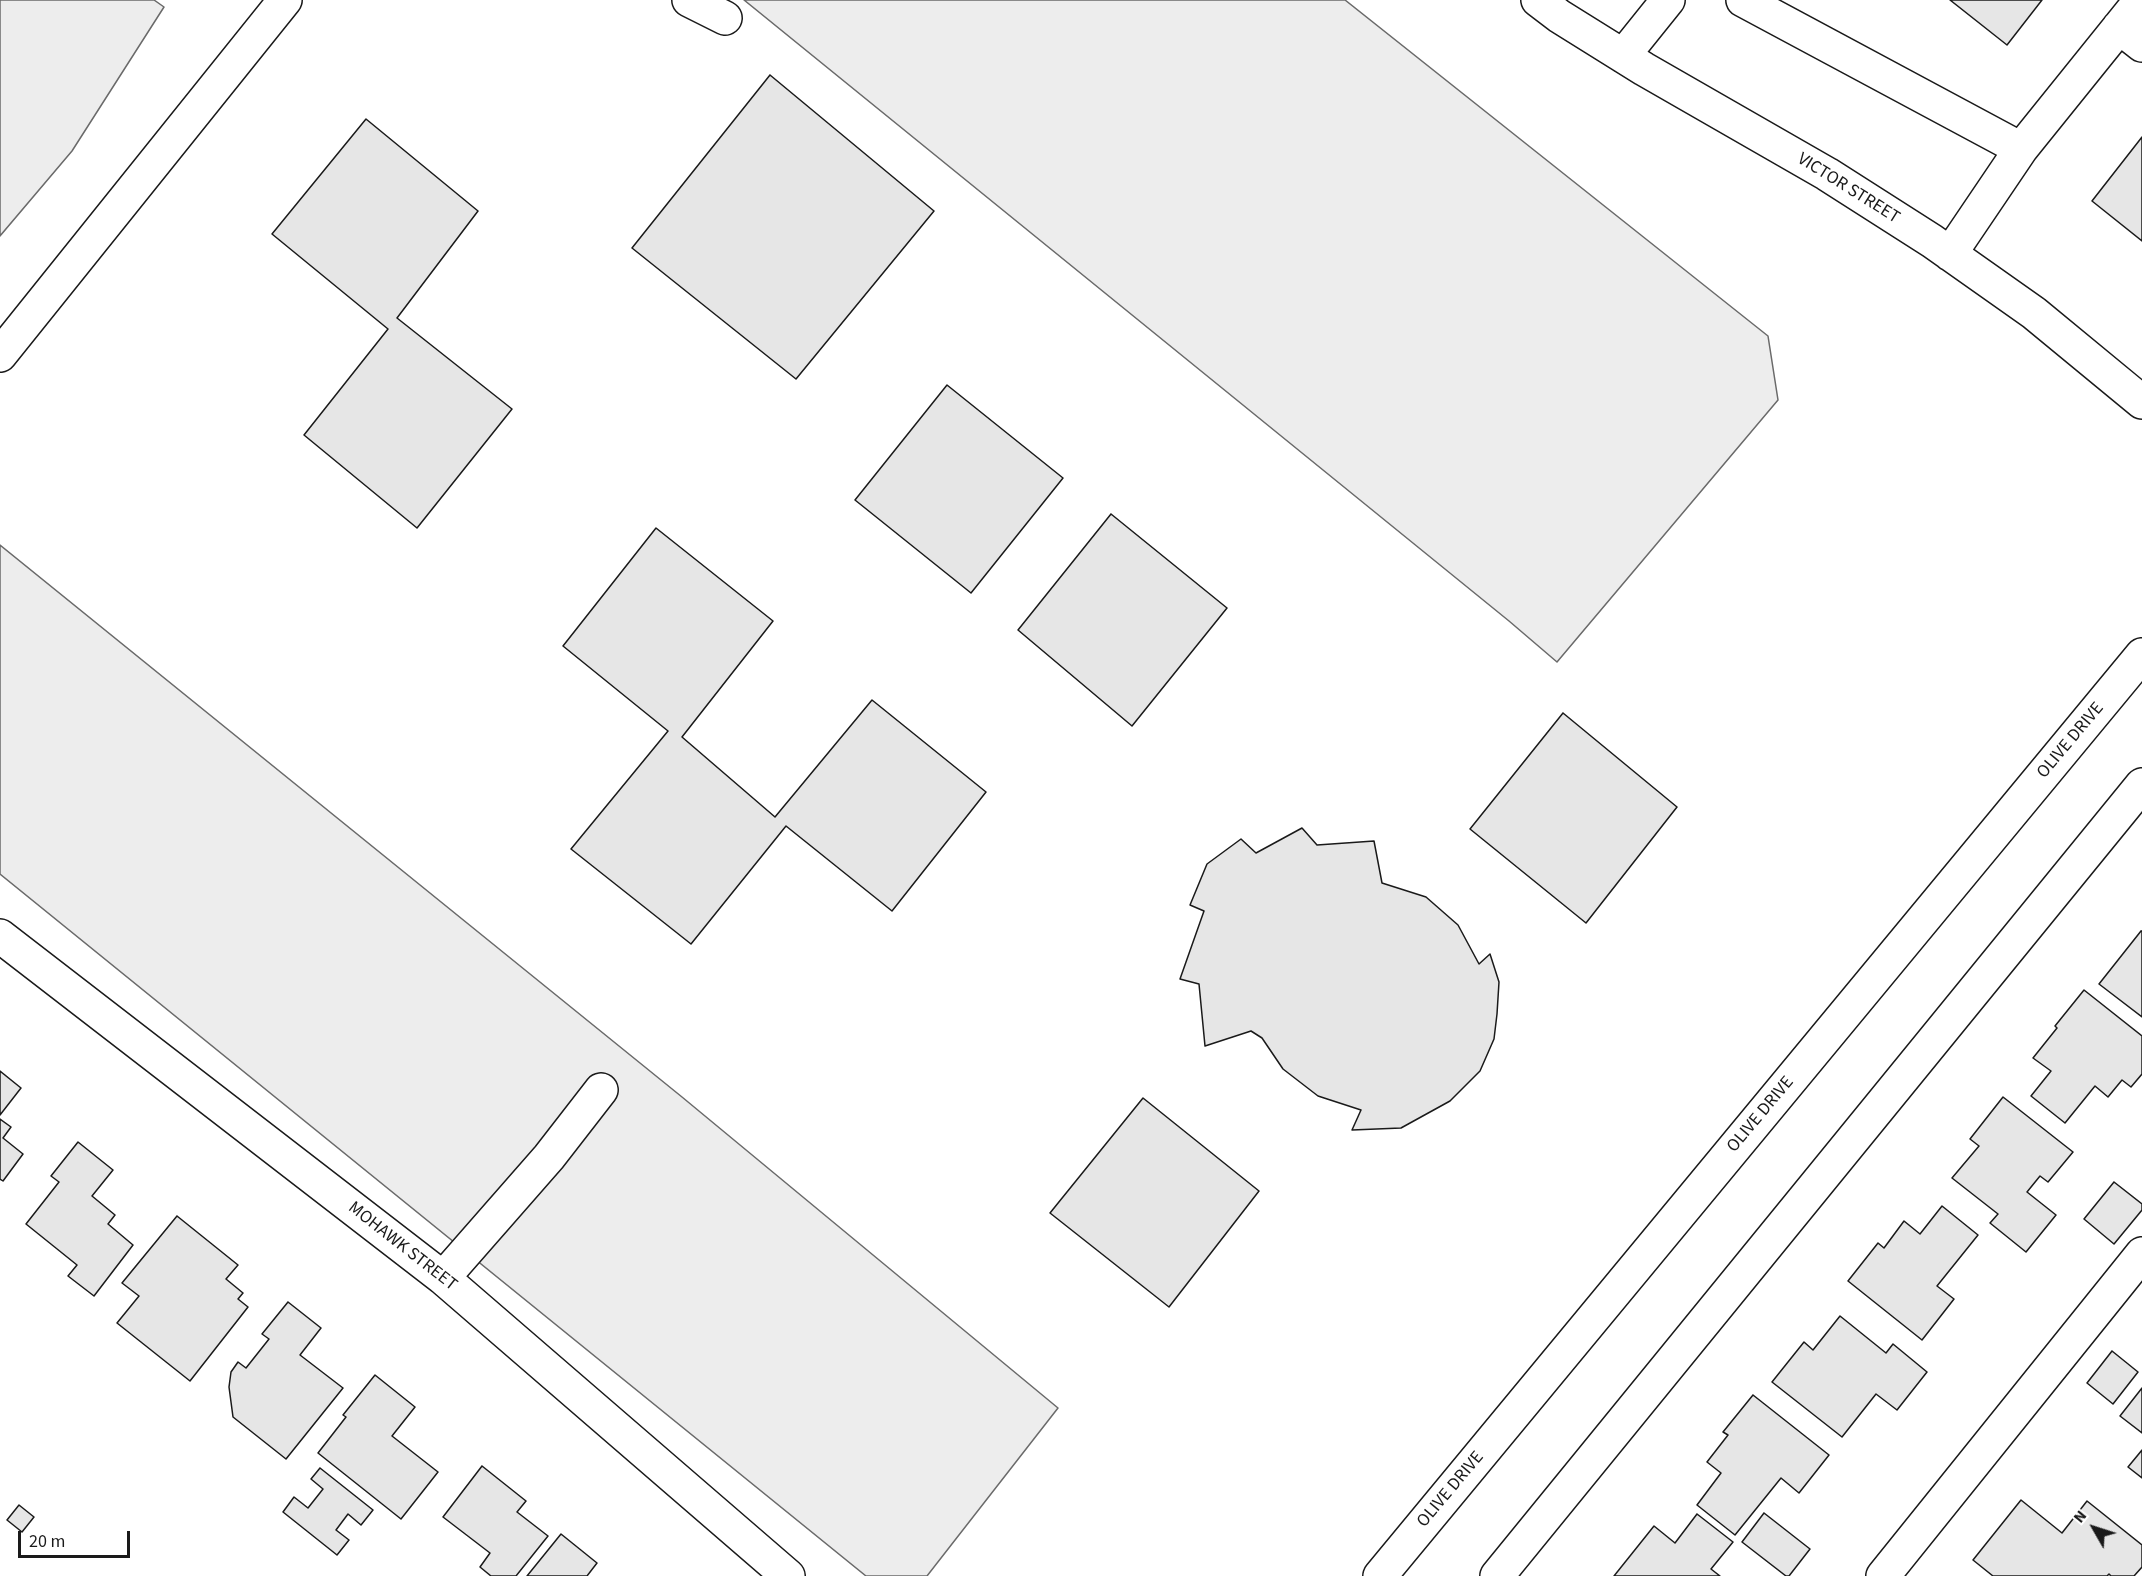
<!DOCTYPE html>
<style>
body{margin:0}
#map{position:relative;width:2142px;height:1576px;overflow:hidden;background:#fff;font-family:"Source Sans 3",sans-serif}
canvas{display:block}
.north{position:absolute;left:2064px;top:1498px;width:60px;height:60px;-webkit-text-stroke:4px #fff;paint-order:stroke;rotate:309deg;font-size:16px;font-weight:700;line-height:24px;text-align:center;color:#1a1a1a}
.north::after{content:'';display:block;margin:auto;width:21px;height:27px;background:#1a1a1a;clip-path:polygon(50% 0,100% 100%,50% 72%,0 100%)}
.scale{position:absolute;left:18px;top:1531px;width:112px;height:27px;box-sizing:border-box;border:3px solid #1a1a1a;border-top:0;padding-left:8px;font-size:18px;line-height:21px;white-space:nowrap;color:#1a1a1a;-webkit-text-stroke:4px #fff;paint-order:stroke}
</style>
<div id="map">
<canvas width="2142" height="1576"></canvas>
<div class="north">N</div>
<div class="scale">20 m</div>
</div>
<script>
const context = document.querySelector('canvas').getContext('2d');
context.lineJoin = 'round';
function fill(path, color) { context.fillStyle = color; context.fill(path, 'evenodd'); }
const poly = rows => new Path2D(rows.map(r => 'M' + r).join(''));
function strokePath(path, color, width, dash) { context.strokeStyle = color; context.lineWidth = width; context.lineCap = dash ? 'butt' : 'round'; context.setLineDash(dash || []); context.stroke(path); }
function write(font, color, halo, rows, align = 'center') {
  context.font = font + ' "Source Sans 3",sans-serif'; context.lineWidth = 4.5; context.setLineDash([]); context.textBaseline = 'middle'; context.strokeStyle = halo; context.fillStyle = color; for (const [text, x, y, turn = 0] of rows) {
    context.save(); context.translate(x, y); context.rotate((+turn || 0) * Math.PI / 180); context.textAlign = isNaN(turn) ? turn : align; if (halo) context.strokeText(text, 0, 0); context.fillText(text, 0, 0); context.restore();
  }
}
const built = poly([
 [0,0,154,0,164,7,72,151,0,236,0,0],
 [744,0,1345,0,1768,336,1778,400,1557,662,1509,621,744,0],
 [0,545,682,1097,1058,1408,927,1576,866,1576,0,874,0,545]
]);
const building = poly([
 [1950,0,2042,0,2007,45,1950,0],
 [770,75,934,211,796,379,632,248,770,75],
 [366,119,478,211,397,318,512,409,417,528,304,435,388,329,272,234,366,119],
 [2142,137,2142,241,2092,201,2142,137],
 [947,385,1063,478,971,593,855,500,947,385],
 [1111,514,1227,608,1132,726,1018,630,1111,514],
 [656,528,773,621,682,737,775,817,872,700,986,792,892,911,786,826,691,944,571,849,668,731,563,646,656,528],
 [1563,713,1677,807,1586,923,1470,829,1563,713],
 [1302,828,1317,845,1374,841,1382,883,1426,897,1458,925,1479,964,1490,954,1499,982,1497,1014,1494,1039,1480,1071,1450,1101,1401,1128,1352,1130,1361,1110,1318,1096,1283,1069,1262,1038,1251,1031,1205,1046,1199,984,1180,979,1204,911,1190,905,1207,864,1241,839,1256,853,1302,828],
 [2141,931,2142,931,2142,1017,2099,984,2141,931],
 [2084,990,2142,1036,2142,1074,2131,1087,2122,1080,2108,1097,2095,1086,2065,1123,2031,1096,2051,1071,2033,1058,2057,1028,2055,1026,2084,990],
 [0,1071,21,1088,0,1115,0,1071],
 [2003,1097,2073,1152,2048,1182,2040,1176,2027,1192,2056,1215,2026,1252,1990,1223,1998,1214,1952,1178,1979,1146,1970,1139,2003,1097],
 [1143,1098,1259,1191,1169,1307,1050,1213,1143,1098],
 [0,1119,11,1127,3,1138,23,1154,3,1181,0,1179,0,1119],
 [78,1142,113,1170,92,1196,115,1215,108,1224,133,1245,94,1296,68,1276,77,1265,26,1224,59,1182,51,1176,78,1142],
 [2114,1182,2142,1204,2142,1210,2114,1244,2084,1219,2114,1182],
 [1942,1206,1978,1235,1937,1286,1954,1299,1922,1340,1848,1281,1878,1243,1884,1248,1904,1221,1920,1234,1942,1206],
 [177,1216,238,1265,226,1279,243,1293,238,1299,248,1307,190,1381,117,1323,139,1296,122,1283,177,1216],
 [288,1302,321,1328,300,1355,343,1388,286,1459,233,1417,229,1387,231,1372,238,1362,246,1368,269,1339,262,1334,288,1302],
 [1840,1316,1886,1353,1893,1344,1927,1372,1897,1410,1876,1394,1842,1437,1772,1382,1804,1342,1813,1350,1840,1316],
 [2112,1351,2138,1372,2113,1404,2087,1383,2112,1351],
 [375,1375,415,1407,392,1436,438,1472,401,1519,318,1453,346,1417,343,1415,375,1375],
 [2142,1388,2142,1433,2120,1416,2142,1388],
 [1753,1395,1829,1455,1799,1493,1781,1478,1735,1535,1697,1505,1721,1473,1707,1462,1728,1435,1723,1432,1753,1395],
 [2142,1450,2142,1478,2128,1467,2142,1450],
 [482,1466,526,1501,517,1512,548,1536,516,1576,491,1576,480,1567,490,1553,443,1517,482,1466],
 [320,1468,373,1510,361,1525,348,1514,336,1530,349,1540,337,1555,283,1512,294,1497,308,1508,323,1489,311,1479,320,1468],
 [2021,1500,2062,1533,2087,1501,2142,1545,2142,1567,2134,1576,2111,1576,2109,1574,2107,1576,1993,1576,1973,1560,2021,1500],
 [19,1505,34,1517,22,1532,7,1520,19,1505],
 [1764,1513,1810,1549,1789,1576,1786,1576,1742,1542,1764,1513],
 [1697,1514,1733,1542,1711,1569,1720,1576,1614,1576,1654,1526,1675,1543,1697,1514],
 [561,1534,597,1563,587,1576,527,1576,561,1534]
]);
const minor = poly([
 [689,0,725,18],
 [1538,0,1559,16,1644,69,1827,174,1932,241,2034,313,2142,402],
 [1743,0,2021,149,1950,254],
 [2119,27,2142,45],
 [1623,56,1668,0],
 [2021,149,2141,0],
 [0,355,285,0],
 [0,936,443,1278,788,1576],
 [443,1278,549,1157,601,1090],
 [1883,1576,2142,1254]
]);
const major = poly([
 [1380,1576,2142,655],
 [1497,1576,2142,785]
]);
const streetNames = [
 ["VICTOR STREET",1848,189,32],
 ["OLIVE DRIVE",2071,741,-50],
 ["OLIVE DRIVE",1761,1115,-50],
 ["MOHAWK STREET",402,1247,38],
 ["OLIVE DRIVE",1451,1490,-50]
];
fill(built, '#ededed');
strokePath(built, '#6a6a6a', 1.5);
fill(building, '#e6e6e6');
strokePath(building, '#1a1a1a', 1.5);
strokePath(minor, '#1a1a1a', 36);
strokePath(major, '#1a1a1a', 36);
strokePath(minor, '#fff', 33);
strokePath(major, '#fff', 33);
write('18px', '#1a1a1a', '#fff', streetNames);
</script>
